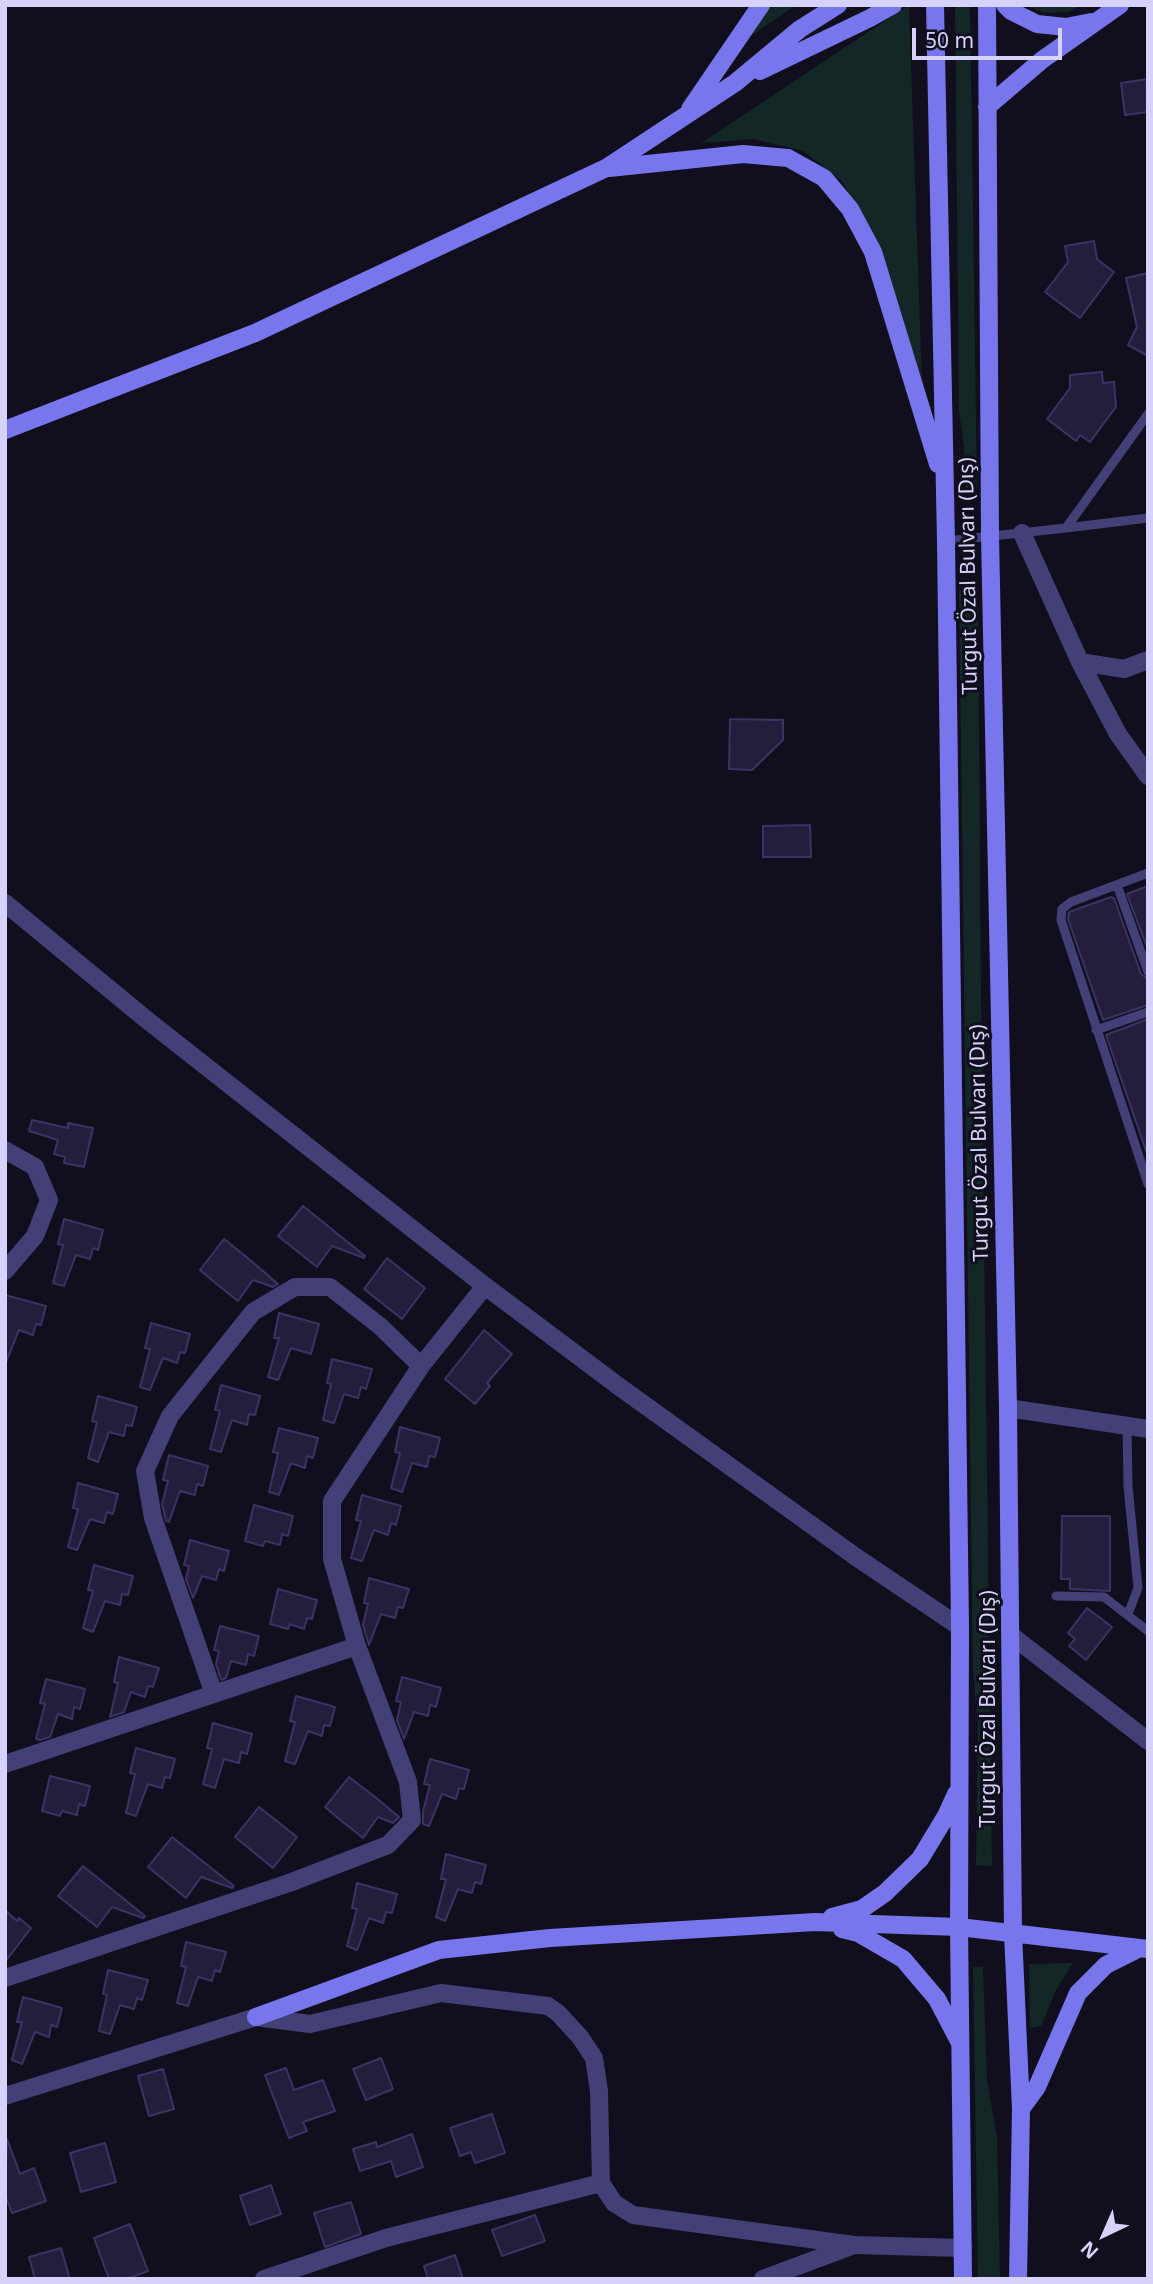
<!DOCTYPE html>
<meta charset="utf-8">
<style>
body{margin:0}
#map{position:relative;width:1153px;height:2284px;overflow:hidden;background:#110f1e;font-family:"Noto Sans",sans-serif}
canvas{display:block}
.frame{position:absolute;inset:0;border:7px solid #d6d2f9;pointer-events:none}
.north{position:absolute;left:1069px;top:2200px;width:70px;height:70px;-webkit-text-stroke:5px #110f1e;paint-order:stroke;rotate:224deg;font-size:19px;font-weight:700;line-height:28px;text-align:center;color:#d6d2f9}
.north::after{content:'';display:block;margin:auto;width:24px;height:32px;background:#d6d2f9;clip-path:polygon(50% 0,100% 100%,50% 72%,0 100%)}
.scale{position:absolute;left:912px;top:28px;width:150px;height:32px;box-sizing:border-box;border:4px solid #d6d2f9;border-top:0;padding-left:9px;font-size:21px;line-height:24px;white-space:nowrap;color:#d6d2f9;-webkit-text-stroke:5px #110f1e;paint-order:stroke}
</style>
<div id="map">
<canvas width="1153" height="2284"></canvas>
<div class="frame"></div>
<div class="north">N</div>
<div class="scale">50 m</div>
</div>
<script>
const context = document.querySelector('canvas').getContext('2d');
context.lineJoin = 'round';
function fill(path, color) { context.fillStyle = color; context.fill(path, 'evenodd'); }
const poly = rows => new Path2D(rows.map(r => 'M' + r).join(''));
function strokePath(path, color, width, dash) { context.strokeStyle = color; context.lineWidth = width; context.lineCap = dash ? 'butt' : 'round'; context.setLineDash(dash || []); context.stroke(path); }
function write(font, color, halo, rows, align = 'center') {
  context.font = font + ' "Noto Sans",sans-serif'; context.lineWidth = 6; context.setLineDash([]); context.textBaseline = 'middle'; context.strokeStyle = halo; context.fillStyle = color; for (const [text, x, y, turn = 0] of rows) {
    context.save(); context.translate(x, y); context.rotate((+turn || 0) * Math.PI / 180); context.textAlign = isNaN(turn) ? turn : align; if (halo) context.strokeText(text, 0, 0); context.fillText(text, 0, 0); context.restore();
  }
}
const green = poly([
 [772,5,796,5,752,35,756,24],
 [909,5,922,384,875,244,842,181,803,151,754,139,701,143],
 [955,5,970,5,977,489,965,490,964,446,959,412],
 [1026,5,1080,5,1069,12,1044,13],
 [978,589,981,1003,992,1866,976,1865,978,1726,973,1672,959,590],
 [1073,1963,1055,1992,1041,2026,1030,2028,1029,1964],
 [973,1967,983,1967,987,2081,997,2136,1000,2279,978,2279]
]);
const building = poly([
 [1148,79,1148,112,1125,115,1121,83,1148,79],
 [1094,241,1097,259,1114,272,1080,318,1045,292,1068,262,1065,246,1094,241],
 [1148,273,1148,356,1128,345,1137,327,1126,278,1148,273],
 [1102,372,1103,383,1114,382,1116,407,1090,442,1080,435,1076,441,1047,419,1070,388,1070,375,1102,372],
 [730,719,783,720,783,740,752,770,729,769,730,719],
 [810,825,811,857,763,857,763,826,810,825],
 [1148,886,1148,950,1127,894,1148,886],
 [1111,897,1114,898,1141,974,1148,979,1148,1005,1103,1020,1068,919,1069,912,1111,897],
 [1148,1019,1148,1150,1146,1151,1106,1035,1148,1019],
 [32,1120,68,1128,68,1123,93,1128,84,1167,64,1163,65,1157,54,1154,58,1140,29,1131,32,1120],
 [303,1206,365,1256,364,1258,332,1246,317,1267,278,1236,303,1206],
 [64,1219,103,1230,98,1250,93,1248,90,1259,76,1255,64,1286,53,1283,63,1245,58,1244,64,1219],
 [224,1239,250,1260,278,1284,273,1287,253,1280,238,1301,219,1286,200,1270,224,1239],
 [387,1258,425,1288,402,1319,364,1289,387,1258],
 [5,1295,46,1306,41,1325,36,1324,33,1335,19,1330,6,1362,5,1295],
 [279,1313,319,1324,311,1354,291,1348,278,1380,268,1377,279,1338,274,1338,279,1313],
 [151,1323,190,1334,185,1353,180,1352,177,1363,163,1358,150,1390,140,1387,150,1349,145,1348,151,1323],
 [484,1330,512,1354,487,1383,490,1386,475,1404,445,1379,484,1330],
 [332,1359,372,1369,366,1389,361,1387,358,1398,344,1394,334,1423,323,1420,331,1384,327,1383,332,1359],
 [221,1385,260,1396,255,1415,249,1414,247,1425,232,1420,221,1452,210,1449,220,1411,215,1410,221,1385],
 [98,1396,137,1407,132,1426,126,1425,124,1436,109,1432,98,1462,88,1458,97,1422,92,1421,98,1396],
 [400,1427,440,1438,435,1457,429,1456,427,1467,412,1463,402,1492,391,1488,400,1453,395,1452,400,1427],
 [279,1428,318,1438,313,1458,307,1456,305,1468,291,1463,279,1495,269,1492,278,1453,273,1452,279,1428],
 [169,1455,208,1466,203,1486,197,1484,195,1495,180,1491,169,1522,166,1521,162,1504,168,1481,163,1480,169,1455],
 [78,1483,118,1494,113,1514,107,1512,104,1523,90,1519,77,1550,68,1547,78,1509,73,1508,78,1483],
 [362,1495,401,1506,396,1525,391,1523,388,1535,374,1530,362,1561,351,1558,361,1521,356,1520,362,1495],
 [254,1505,293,1516,288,1536,282,1534,280,1545,265,1541,263,1546,245,1541,254,1505],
 [1062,1516,1110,1516,1110,1591,1070,1589,1070,1579,1061,1579,1062,1516],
 [190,1540,229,1551,224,1571,219,1569,216,1580,202,1576,193,1598,186,1579,189,1566,184,1565,190,1540],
 [94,1565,133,1576,128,1595,122,1594,120,1605,105,1601,93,1632,83,1628,93,1591,88,1590,94,1565],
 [369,1578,409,1589,403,1608,398,1607,395,1618,381,1614,369,1645,363,1625,368,1604,364,1603,369,1578],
 [278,1589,317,1600,312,1619,307,1618,304,1629,290,1624,288,1629,270,1624,278,1589],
 [1087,1608,1112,1627,1086,1660,1069,1646,1075,1639,1068,1633,1087,1608],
 [220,1626,259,1636,254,1656,248,1654,246,1665,231,1661,226,1678,221,1680,216,1664,219,1651,214,1650,220,1626],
 [119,1657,159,1668,153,1687,148,1686,145,1697,131,1692,124,1712,110,1717,118,1683,114,1682,119,1657],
 [402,1677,441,1688,436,1707,430,1705,428,1716,414,1712,404,1739,397,1720,401,1702,396,1701,402,1677],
 [46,1679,85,1689,80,1709,74,1707,72,1719,58,1714,50,1737,40,1740,36,1739,45,1704,40,1703,46,1679],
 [296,1696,335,1707,330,1726,324,1725,322,1736,308,1731,295,1764,285,1761,295,1722,290,1721,296,1696],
 [213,1723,252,1734,247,1754,241,1752,239,1763,224,1759,215,1788,203,1784,212,1749,207,1748,213,1723],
 [136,1748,175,1759,170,1778,165,1777,162,1788,148,1784,136,1816,126,1813,135,1774,130,1773,136,1748],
 [430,1759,469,1770,464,1789,459,1788,456,1799,442,1794,429,1826,423,1824,423,1811,430,1785,424,1784,430,1759],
 [50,1776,90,1786,85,1806,79,1804,77,1815,62,1811,60,1816,42,1811,50,1776],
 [349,1777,375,1797,399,1817,393,1823,378,1817,363,1838,344,1823,325,1807,349,1777],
 [259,1807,297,1837,273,1868,235,1837,259,1807],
 [172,1837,234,1886,232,1888,201,1877,186,1898,148,1867,172,1837],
 [446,1854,486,1865,481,1884,475,1882,472,1893,458,1889,445,1921,436,1917,446,1879,441,1879,446,1854],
 [83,1866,145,1916,143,1918,112,1907,97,1927,58,1896,83,1866],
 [357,1883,397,1894,392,1913,386,1912,383,1923,369,1918,357,1950,347,1946,357,1909,352,1908,357,1883],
 [5,1910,17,1921,19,1918,31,1928,5,1962,5,1910],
 [186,1942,226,1952,220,1972,215,1970,212,1981,198,1977,188,2006,177,2003,186,1967,181,1966,186,1942],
 [108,1970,148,1980,142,2000,137,1998,134,2009,120,2005,110,2034,99,2031,107,1995,103,1994,108,1970],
 [23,1997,62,2008,57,2027,51,2025,49,2037,35,2032,22,2064,12,2060,22,2022,17,2022,23,1997],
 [381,2058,393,2089,366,2100,353,2069,381,2058],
 [286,2068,294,2090,323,2080,335,2111,303,2122,307,2131,289,2138,265,2075,286,2068],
 [163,2069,174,2109,149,2116,138,2076,163,2069],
 [492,2114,505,2153,475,2163,471,2152,460,2156,450,2128,492,2114],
 [412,2134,423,2167,396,2177,391,2161,360,2171,353,2149,376,2142,377,2147,412,2134],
 [7,2139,20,2174,34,2168,46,2201,12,2213,5,2195,7,2139],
 [105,2143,116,2182,81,2192,70,2153,105,2143],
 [271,2185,281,2214,250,2225,240,2196,271,2185],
 [351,2202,361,2234,325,2247,314,2213,351,2202],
 [535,2215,545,2241,502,2256,492,2230,535,2215],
 [130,2224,148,2271,126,2279,109,2279,94,2238,130,2224],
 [61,2248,70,2279,35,2279,29,2257,61,2248],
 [455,2255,463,2279,428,2279,424,2266,455,2255]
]);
const lane = poly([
 [1066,528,1148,518],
 [946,541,1066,528,1148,414],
 [1148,873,1071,902,1062,909,1061,920,1148,1184],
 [1117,885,1148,972],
 [1096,1030,1148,1012],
 [1127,1426,1128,1486,1138,1588,1128,1614],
 [1056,1596,1104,1597,1148,1631]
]);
const street = poly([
 [1022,533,1080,662,1118,734,1148,776],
 [1080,662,1124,669,1148,660],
 [5,903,147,1020,485,1286,621,1388,856,1557,960,1627],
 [5,1150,35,1167,49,1200,35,1236,5,1271],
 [1008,1408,1148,1429],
 [1012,1636,1148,1741],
 [214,1694,153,1518,145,1471,170,1416,253,1312,295,1287,330,1287,381,1327,421,1366],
 [5,1764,357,1646],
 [5,1978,289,1883,388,1845,412,1820,408,1782,357,1646,332,1559,332,1501,421,1366,485,1286],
 [5,2096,256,2017,310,2024,441,1993,548,2006,558,2013,580,2037,594,2058,599,2091,601,2183,614,2203,633,2215,854,2245],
 [264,2279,386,2238,601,2183],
 [763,2279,854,2245,963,2248]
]);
const secondary = poly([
 [935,5,946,541,960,1627,959,1927,963,2279],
 [987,5,990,536,1008,1408,1013,1933,1021,2109,1018,2279],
 [1005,5,1011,11,1037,24,1066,27,1091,22],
 [760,71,870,18,893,5],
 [987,107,1042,60,1120,5],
 [690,109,761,5],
 [609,168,743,154,788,158,824,178,850,209,873,252,938,464],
 [5,430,255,333,606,168,735,83,800,29,838,5],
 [832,1917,862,1909,885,1893,920,1859,946,1816,956,1794],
 [842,1929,858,1933,903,1959,937,1999,959,2041],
 [256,2017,439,1950,550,1938,815,1922,959,1927,1148,1949],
 [1021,2109,1037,2087,1078,1993,1106,1965,1138,1949]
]);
const streetNames = [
 ["Turgut Özal Bulvarı (Dış)",969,576,-91],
 ["Turgut Özal Bulvarı (Dış)",980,1143,-91],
 ["Turgut Özal Bulvarı (Dış)",989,1709,-90]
];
fill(green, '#132726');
fill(building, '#241e3c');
strokePath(building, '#3c3365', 2);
strokePath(lane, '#424076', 9);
strokePath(street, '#424076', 18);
strokePath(secondary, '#7876ec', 18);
write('21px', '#d6d2f9', '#110f1e', streetNames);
</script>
